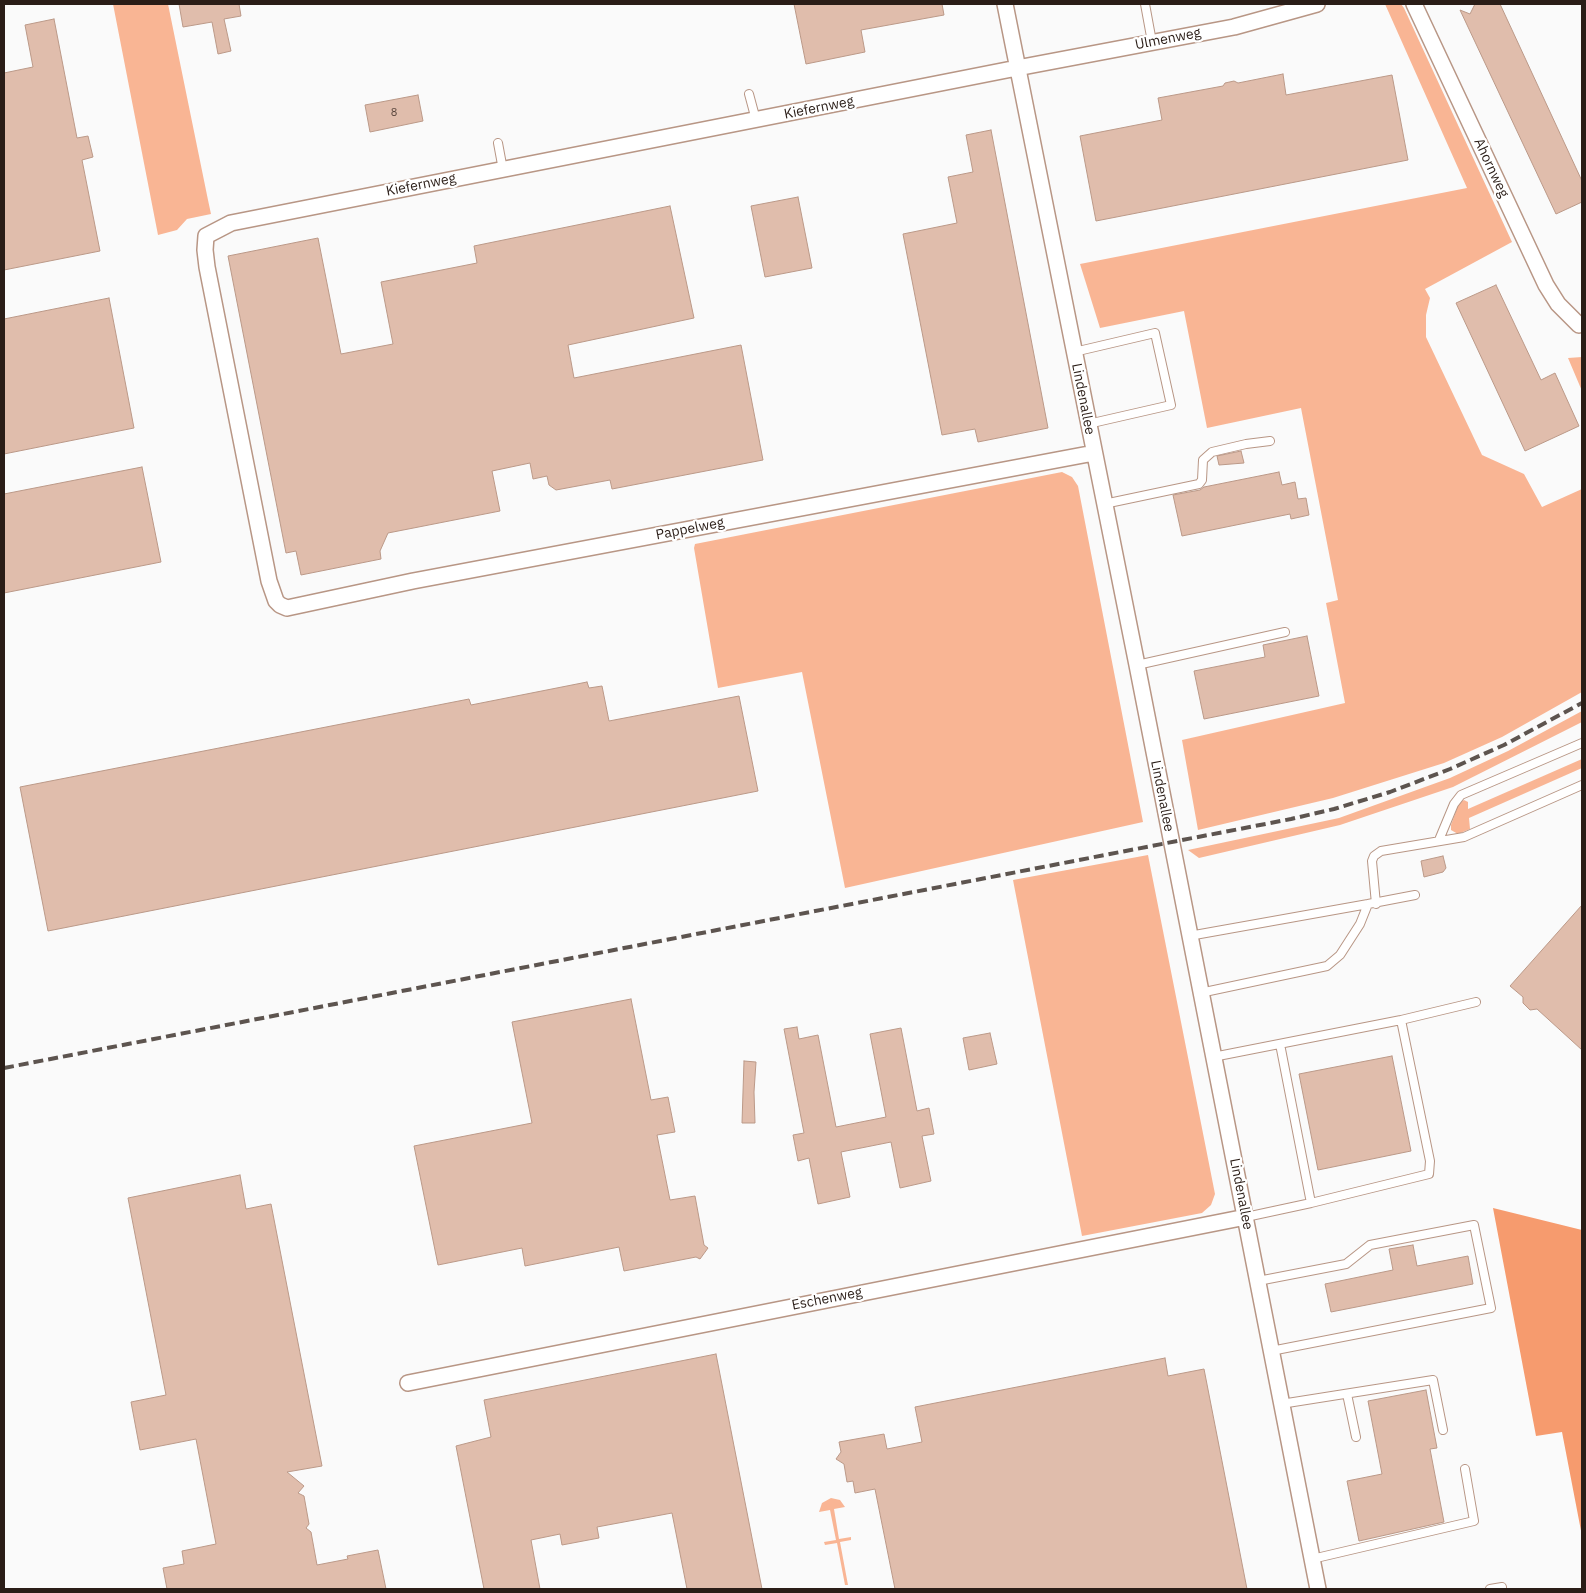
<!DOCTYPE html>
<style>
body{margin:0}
#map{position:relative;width:1586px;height:1593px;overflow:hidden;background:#fafafa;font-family:"IBM Plex Sans",sans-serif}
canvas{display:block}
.frame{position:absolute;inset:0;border:5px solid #2a1d17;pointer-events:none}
</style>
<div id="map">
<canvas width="1586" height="1593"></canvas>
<div class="frame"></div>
</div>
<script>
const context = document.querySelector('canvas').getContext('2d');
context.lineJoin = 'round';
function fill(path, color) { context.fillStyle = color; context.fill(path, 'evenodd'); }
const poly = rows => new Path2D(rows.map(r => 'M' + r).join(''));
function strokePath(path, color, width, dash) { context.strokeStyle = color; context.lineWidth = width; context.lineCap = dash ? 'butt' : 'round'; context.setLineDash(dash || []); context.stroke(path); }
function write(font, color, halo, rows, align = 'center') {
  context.font = font + ' "IBM Plex Sans",sans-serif'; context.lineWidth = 4.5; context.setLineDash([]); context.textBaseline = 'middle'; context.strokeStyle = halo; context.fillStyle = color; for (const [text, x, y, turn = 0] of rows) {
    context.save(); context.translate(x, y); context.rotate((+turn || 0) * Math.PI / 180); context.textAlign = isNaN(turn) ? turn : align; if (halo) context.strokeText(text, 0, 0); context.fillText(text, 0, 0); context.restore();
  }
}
const green = poly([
 [113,4,168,4,208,200,211,214,187,219,177,230,158,235],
 [1385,4,1401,4,1404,8,1512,242,1425,289,1430,298,1426,315,1426,337,1482,455,1524,474,1542,507,1582,489,1582,692,1502,737,1444,763,1333,798,1198,830,1182,740,1345,703,1326,603,1338,600,1301,408,1207,428,1184,311,1100,328,1080,264,1467,188],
 [1582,357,1582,391,1568,358],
 [1062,472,1072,477,1078,486,1143,822,845,888,802,672,718,688,694,548,695,544],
 [1582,711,1582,722,1453,787,1340,825,1199,858,1188,850,1339,818,1450,778,1508,751],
 [1582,759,1582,768,1469,818,1470,829,1458,834,1451,830,1451,825,1459,803,1464,800,1468,802,1468,809],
 [1148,855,1215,1194,1211,1205,1202,1213,1082,1236,1013,880],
 [831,1498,840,1500,845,1507,834,1509,839,1539,851,1537,851,1540,840,1542,848,1585,845,1585,837,1543,825,1545,824,1542,836,1540,830,1510,819,1512,822,1503]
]);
const forest = poly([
 [1493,1208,1582,1230,1582,1536,1562,1432,1536,1436]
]);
const building = poly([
 [179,4,239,4,241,16,224,19,231,51,218,54,212,22,183,27,179,4],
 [794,4,942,4,944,15,861,30,865,52,806,64,794,4],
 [1475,4,1500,4,1582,181,1582,202,1556,214,1460,10,1470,14,1475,4],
 [54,19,77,138,88,136,93,157,82,160,100,251,4,270,4,73,33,67,25,25,54,19],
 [1283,74,1286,95,1392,75,1408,160,1096,221,1080,136,1162,120,1158,98,1223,86,1225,83,1234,81,1238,83,1283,74],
 [418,95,423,121,370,132,365,105,418,95],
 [991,130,1048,428,978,442,975,429,942,435,903,234,957,223,948,177,973,172,966,135,991,130],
 [798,197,812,268,765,277,751,206,798,197],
 [670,206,694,318,568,345,574,378,741,345,763,460,612,489,610,480,556,490,549,485,547,476,533,479,530,463,492,471,500,511,388,533,380,551,381,559,301,575,296,551,286,553,228,256,318,238,341,354,393,344,381,282,477,263,474,246,670,206],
 [1496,285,1541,380,1555,373,1579,426,1525,451,1456,303,1496,285],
 [109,298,134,428,4,454,4,319,109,298],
 [1241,451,1244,463,1219,465,1217,456,1241,451],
 [142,467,161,562,4,593,4,494,142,467],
 [1279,472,1282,485,1295,482,1298,499,1306,498,1309,515,1291,519,1290,514,1182,536,1173,495,1200,490,1204,487,1279,472],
 [1307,636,1319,696,1204,719,1194,671,1265,657,1263,645,1307,636],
 [587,682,589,688,602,686,609,721,739,696,758,791,48,931,20,787,469,699,471,705,587,682],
 [1443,856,1446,868,1443,872,1424,877,1421,861,1443,856],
 [1582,905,1582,1050,1537,1009,1530,1010,1523,1003,1523,997,1510,986,1582,905],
 [631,999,651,1100,668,1097,675,1132,657,1135,670,1200,695,1196,704,1245,708,1248,700,1259,696,1257,624,1271,619,1247,525,1266,522,1248,438,1265,414,1146,532,1123,512,1022,631,999],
 [797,1027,799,1039,818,1035,836,1127,886,1117,870,1034,901,1028,917,1111,929,1108,934,1134,922,1136,931,1181,900,1188,891,1142,841,1152,850,1197,818,1204,809,1158,798,1161,793,1135,804,1133,784,1029,797,1027],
 [990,1033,997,1064,969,1070,963,1038,990,1033],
 [1392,1056,1411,1151,1318,1170,1299,1074,1392,1056],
 [744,1061,756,1062,754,1092,755,1123,742,1123,744,1061],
 [240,1175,246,1209,271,1204,322,1466,287,1472,304,1486,298,1493,304,1496,309,1524,306,1528,311,1532,317,1565,348,1559,347,1556,378,1550,386,1589,167,1589,163,1568,184,1564,182,1551,216,1544,196,1439,140,1450,131,1402,166,1395,128,1198,240,1175],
 [1413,1245,1417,1266,1468,1256,1473,1284,1331,1312,1325,1284,1393,1270,1389,1249,1413,1245],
 [716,1354,762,1589,687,1589,672,1513,597,1527,599,1538,562,1545,560,1534,531,1540,540,1589,484,1589,456,1446,491,1437,484,1400,716,1354],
 [1165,1358,1168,1376,1204,1369,1247,1589,895,1589,875,1489,855,1493,853,1481,847,1482,844,1464,836,1459,841,1452,839,1442,884,1434,887,1449,922,1442,915,1407,1165,1358],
 [1426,1390,1437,1448,1430,1449,1444,1522,1359,1541,1347,1481,1382,1474,1368,1401,1426,1390]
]);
const lane = poly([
 [1145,4,1152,42],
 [749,94,756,120],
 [498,143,503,170],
 [1074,352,1155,333,1171,405,1088,424],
 [1104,504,1199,484,1202,480,1203,460,1212,452,1246,444,1270,441],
 [1137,665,1285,632],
 [1439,840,1454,804,1461,795,1582,743],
 [1376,904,1372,861,1374,856,1381,851,1464,837,1582,785],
 [1189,936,1368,904],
 [1200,993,1327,966,1340,955,1360,924,1368,904,1415,895],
 [1280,1044,1311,1203],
 [1213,1057,1401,1020,1476,1002],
 [1246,1217,1311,1203,1429,1174,1430,1161,1401,1020],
 [1258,1281,1346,1264,1370,1245,1474,1225,1491,1308,1271,1351],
 [1347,1394,1356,1437],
 [1281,1404,1433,1380,1443,1430],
 [1312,1559,1474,1521,1465,1469],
 [1490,1589,1502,1587]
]);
const street = poly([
 [1005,4,1137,665,1318,1589],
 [1414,4,1546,285,1558,304,1579,325],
 [1094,453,413,581,287,608,280,605,276,601,269,581,207,267,205,250,206,236,231,223,1017,68,1234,27,1317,4],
 [408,1383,1246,1217]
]);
const rail = poly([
 [4,1068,1291,819,1334,809,1390,792,1450,769,1504,745,1582,703]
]);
const numberNames = [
 ["8",394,113]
];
const streetNames = [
 ["Ulmenweg",1168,39,-11],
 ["Kiefernweg",819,108,-11],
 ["Ahornweg",1491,168,65],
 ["Kiefernweg",421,185,-11],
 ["Lindenallee",1083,399,79],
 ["Pappelweg",690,529,-11],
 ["Lindenallee",1162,796,79],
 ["Lindenallee",1241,1194,79],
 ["Eschenweg",827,1299,-11]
];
fill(green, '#f9b594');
fill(forest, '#f69b6e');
fill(building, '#e0bdac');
strokePath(building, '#b98', 1);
strokePath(lane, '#b89685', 10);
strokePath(street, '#b89685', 18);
strokePath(lane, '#fff', 8);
strokePath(street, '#fff', 15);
strokePath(rail, '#5d544f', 4, [10, 5]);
write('11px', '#58453c', null, numberNames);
write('14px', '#2a1d17', '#fff', streetNames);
</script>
